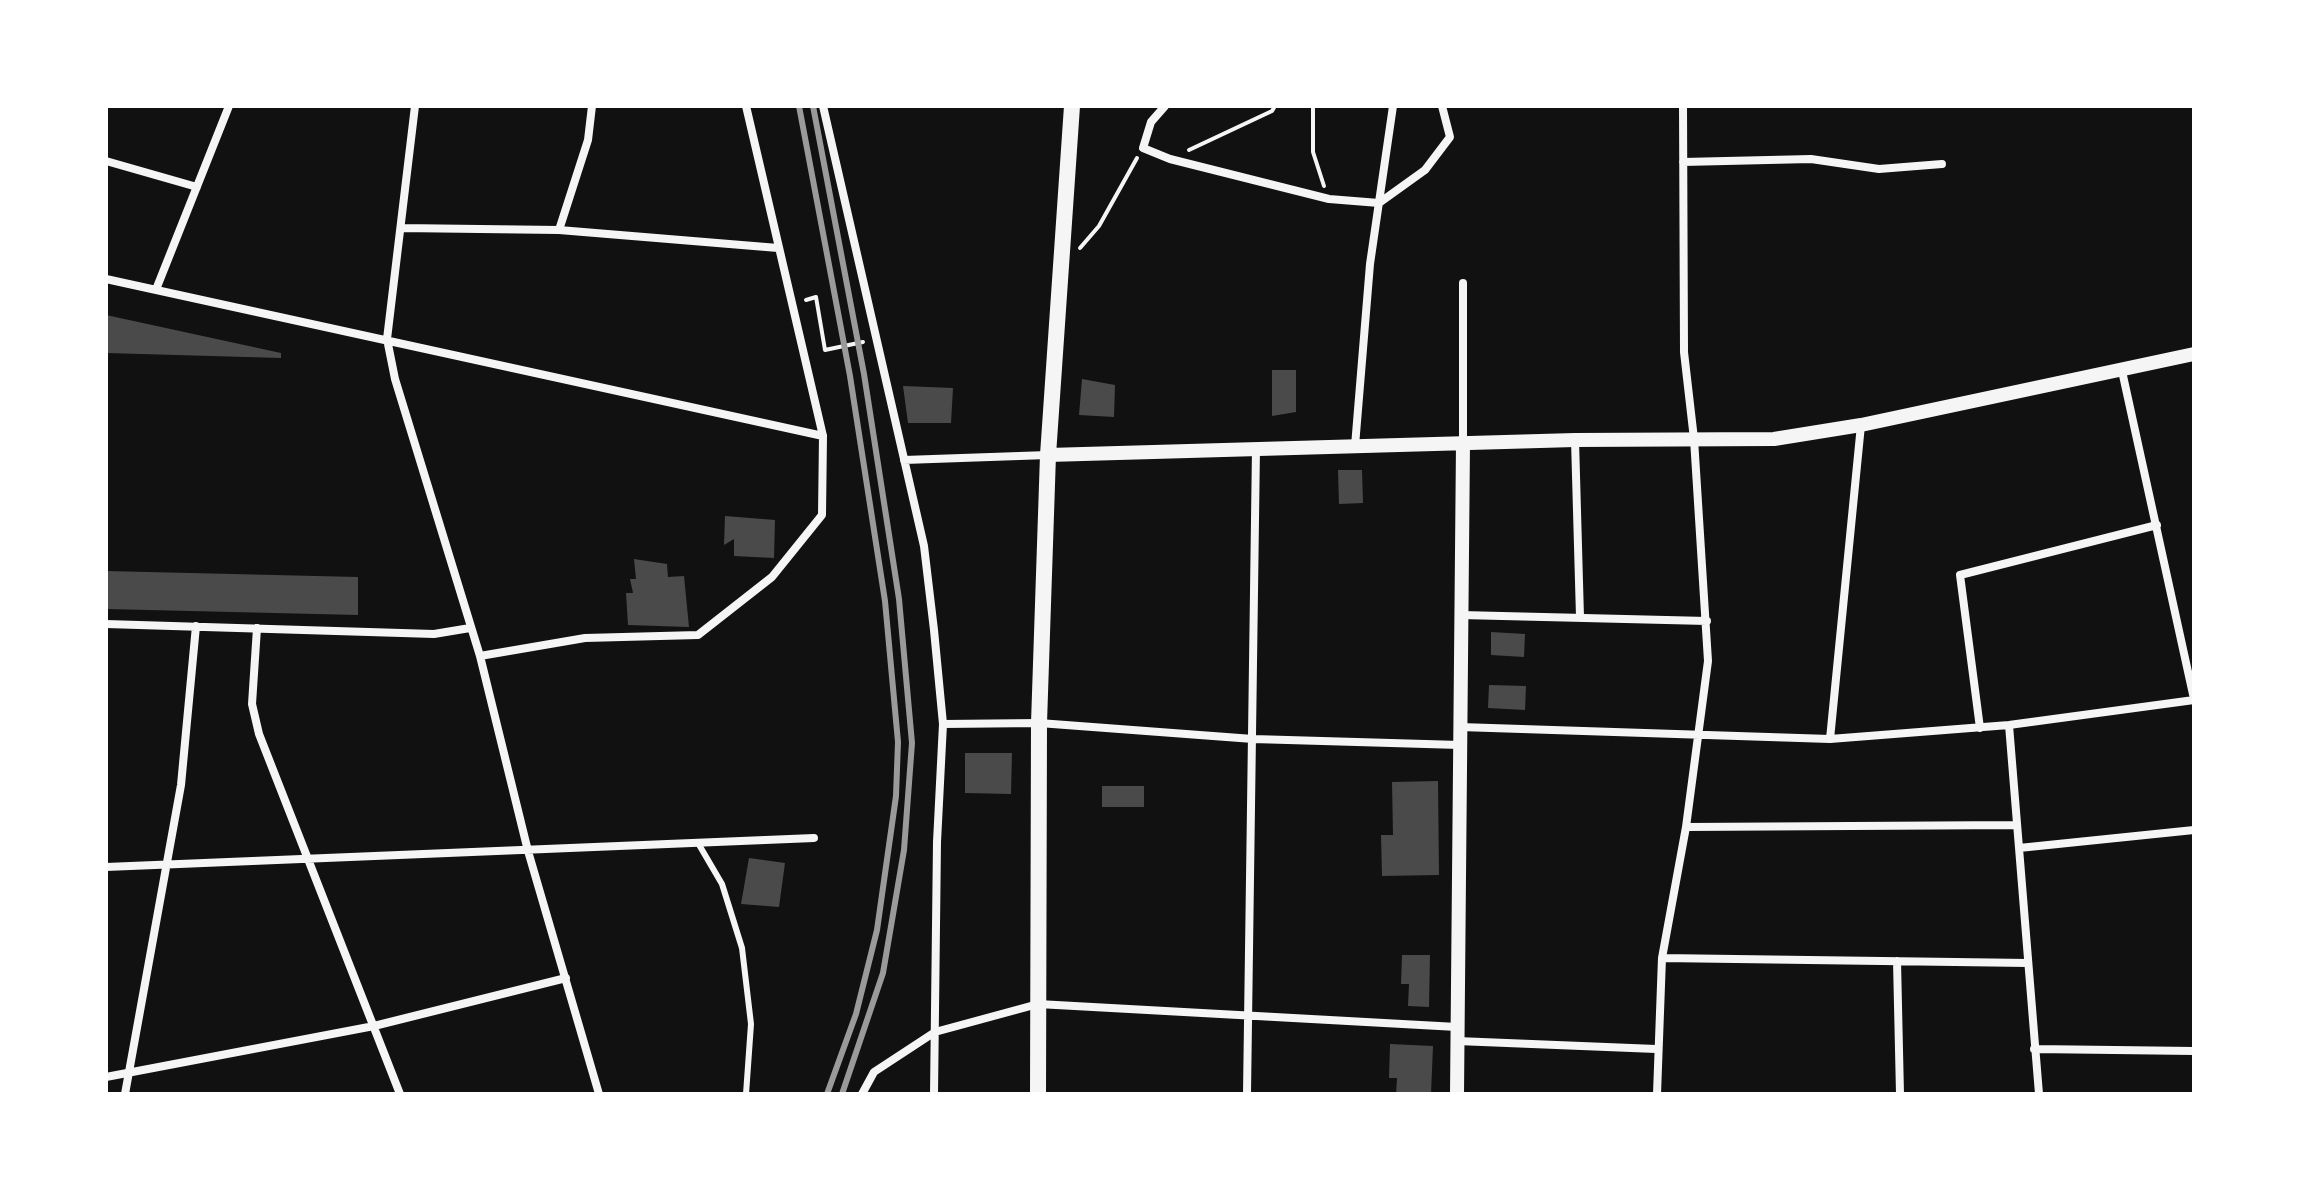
<!DOCTYPE html>
<style>
body{margin:0}
#map{position:relative;width:2300px;height:1200px;overflow:hidden;background:#111;font-family:Lora,serif}
canvas{display:block}
.frame{position:absolute;inset:0;border:108px solid #fff;pointer-events:none}
</style>
<div id="map">
<canvas width="2300" height="1200"></canvas>
<div class="frame"></div>
</div>
<script>
const context = document.querySelector('canvas').getContext('2d');
context.lineJoin = 'round';
function fill(path, color) { context.fillStyle = color; context.fill(path, 'evenodd'); }
const poly = rows => new Path2D(rows.map(r => 'M' + r).join(''));
function strokePath(path, color, width, dash) { context.strokeStyle = color; context.lineWidth = width; context.lineCap = dash ? 'butt' : 'round'; context.setLineDash(dash || []); context.stroke(path); }
const building = poly([
 [106,315,281,353,281,358,106,353],
 [1272,370,1296,370,1296,412,1272,416],
 [1082,379,1115,385,1114,417,1079,415],
 [903,386,953,388,951,423,908,423],
 [1338,470,1362,470,1363,503,1339,504],
 [725,516,775,520,774,558,734,556,734,539,724,545],
 [634,559,667,564,668,577,684,576,689,627,628,625,626,593,633,593,630,579,636,579],
 [106,571,358,577,358,615,106,609],
 [1491,632,1525,634,1524,657,1491,655],
 [1489,685,1526,686,1525,710,1488,708],
 [965,753,1012,753,1011,794,965,793],
 [1438,781,1439,875,1382,876,1381,835,1393,835,1392,782],
 [1102,786,1144,786,1144,807,1102,807],
 [749,858,785,863,779,907,741,904],
 [1402,955,1430,955,1429,1007,1408,1006,1409,984,1401,984],
 [1390,1044,1433,1046,1431,1094,1396,1094,1397,1078,1389,1078]
]);
const path = poly([
 [1313,106,1313,152,1324,186],
 [1189,150,1272,111,1275,106],
 [1080,248,1099,226,1137,158],
 [806,300,816,297,825,350,863,342]
]);
const service = poly([
 [698,843,722,884,742,948,751,1024,746,1094]
]);
const minor = poly([
 [415,106,387,339,395,379,480,656,528,851,599,1094],
 [823,106,924,546,934,630,943,724,937,842,934,1094],
 [1165,106,1151,122,1143,148,1170,159,1329,199,1379,203,1425,170,1450,137,1442,106],
 [106,161,197,187],
 [1683,162,1811,159,1879,169,1942,164],
 [401,228,559,230,778,248],
 [559,230,588,140,592,106],
 [106,279,823,436],
 [1463,283,1463,443],
 [157,287,229,106],
 [2122,371,2194,699],
 [1575,440,1580,617],
 [1355,446,1370,264,1393,106],
 [904,460,1048,455],
 [1461,615,1707,621],
 [106,624,434,634,470,628],
 [257,628,252,704,259,734,400,1094],
 [480,656,585,638,698,635,772,577,822,515,823,436,746,106],
 [943,724,1039,723,1253,739,1460,745],
 [2009,725,2039,1094],
 [1460,727,1830,739,2009,725,2194,700],
 [1980,728,1960,575,2157,525],
 [1830,739,1861,425],
 [1686,827,2017,825],
 [2019,848,2194,830],
 [106,867,814,838],
 [1662,958,2028,963],
 [1897,961,1900,1094],
 [1457,1041,1656,1049],
 [2034,1049,2194,1051],
 [106,1077,374,1026,566,978],
 [125,1094,181,785,196,626],
 [862,1094,874,1072,935,1032,1038,1004,1457,1027],
 [1247,1094,1256,448],
 [1657,1094,1662,958,1686,827,1708,661,1694,439,1684,352,1683,106]
]);
const tertiary = poly([
 [1048,455,1575,440,1774,439,1861,425,2194,354],
 [1457,1094,1463,443]
]);
const secondary = poly([
 [1038,1094,1039,723,1048,455,1072,106]
]);
const rail = poly([
 [799,106,850,376,885,601,898,742,896,796,877,930,856,1014,827,1094],
 [813,106,864,374,899,599,912,743,904,850,883,973,842,1094]
]);
fill(building, '#4a4a4a');
strokePath(path, '#f5f5f5', 4);
strokePath(service, '#f5f5f5', 6);
strokePath(minor, '#f5f5f5', 8);
strokePath(tertiary, '#f5f5f5', 14);
strokePath(secondary, '#f5f5f5', 16);
strokePath(rail, '#9a9a9a', 6);
</script>
